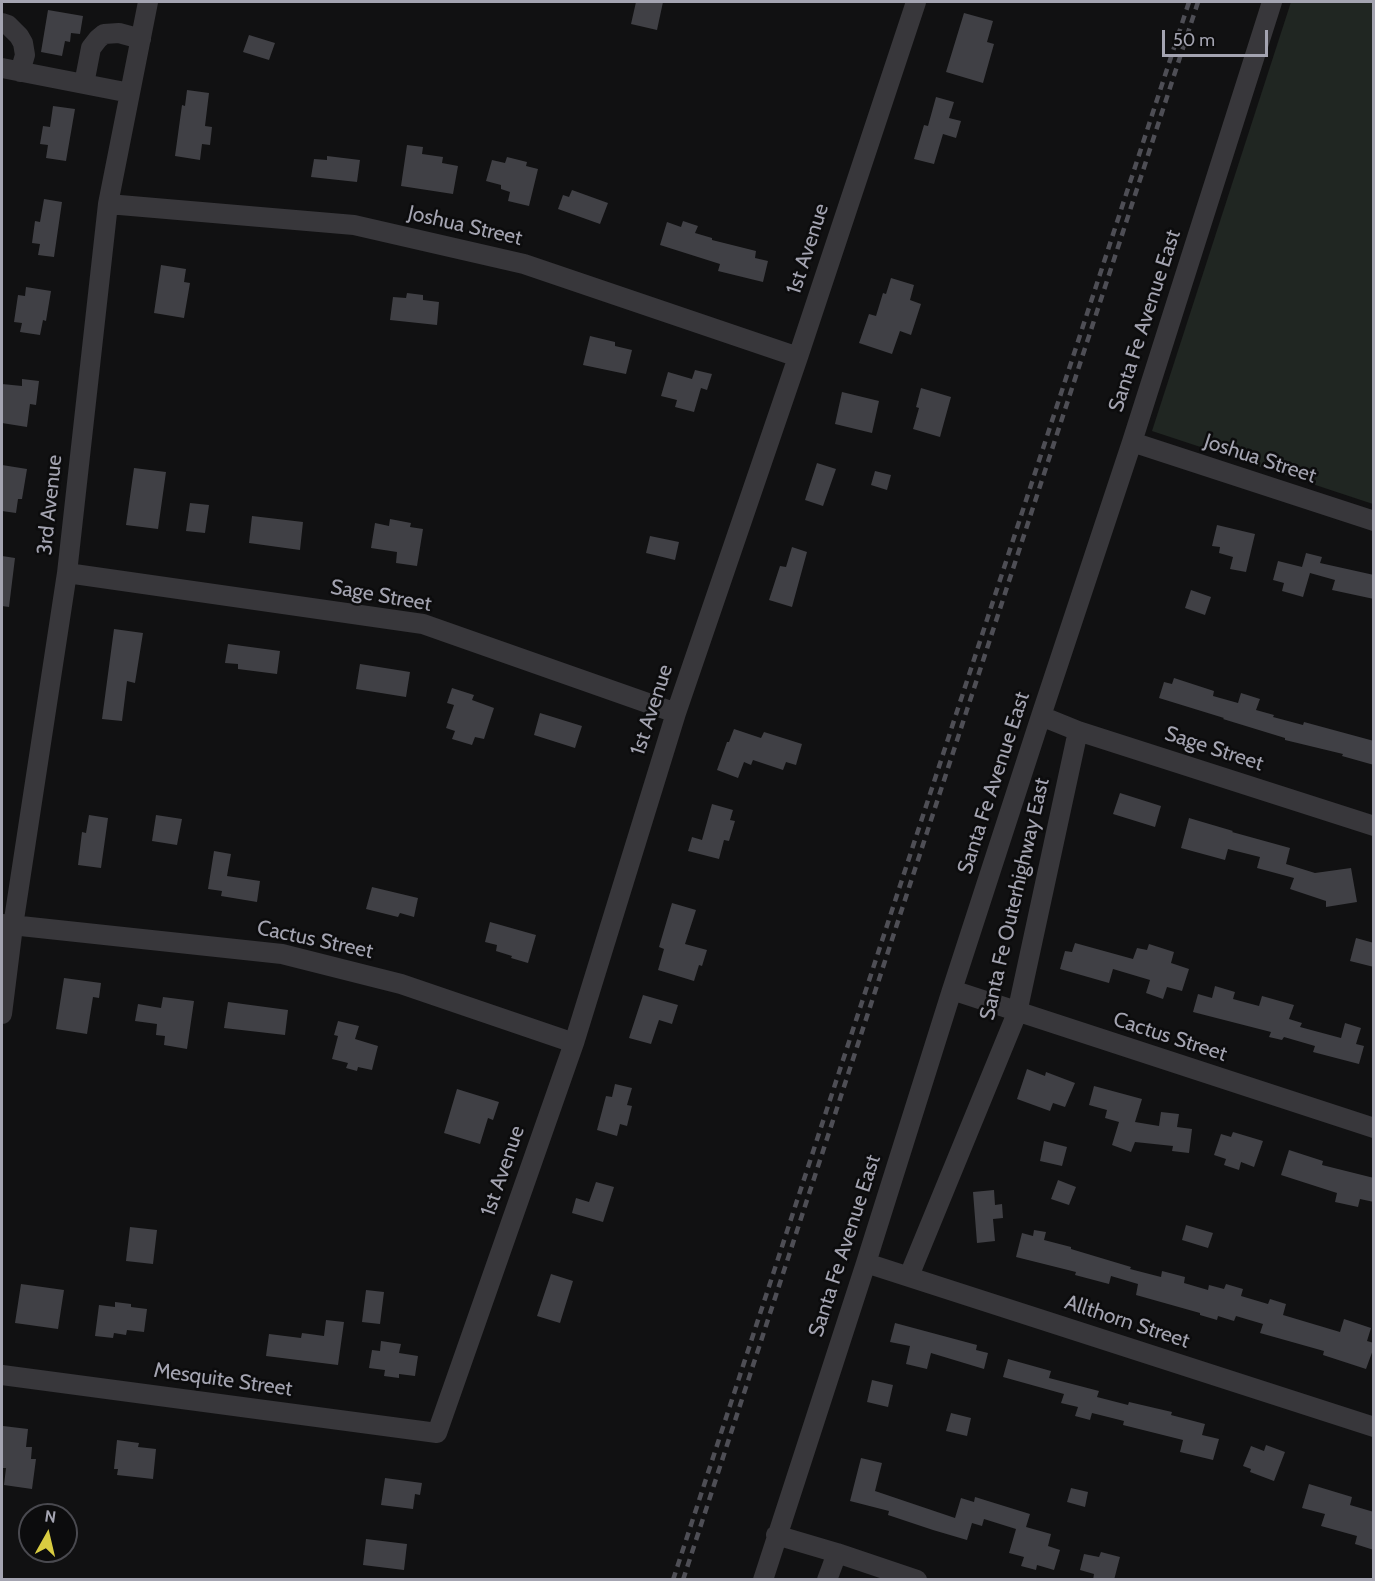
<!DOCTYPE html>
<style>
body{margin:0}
#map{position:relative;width:1375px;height:1581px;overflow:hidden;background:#111112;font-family:Cabin,sans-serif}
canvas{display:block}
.frame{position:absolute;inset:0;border:3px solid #a4a4b1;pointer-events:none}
.north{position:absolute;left:18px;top:1503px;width:60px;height:60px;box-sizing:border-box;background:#0c0c0d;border:2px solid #49494f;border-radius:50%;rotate:8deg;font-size:16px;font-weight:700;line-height:24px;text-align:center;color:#a4a4b1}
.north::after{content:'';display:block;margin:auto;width:21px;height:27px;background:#d9cc41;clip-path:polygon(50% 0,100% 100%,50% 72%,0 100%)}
.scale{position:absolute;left:1162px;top:30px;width:106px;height:27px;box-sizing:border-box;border:3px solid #a4a4b1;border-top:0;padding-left:8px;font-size:18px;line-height:21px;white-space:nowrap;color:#a4a4b1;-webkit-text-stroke:4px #0c0c0d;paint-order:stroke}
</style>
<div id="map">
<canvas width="1375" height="1581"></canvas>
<div class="frame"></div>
<div class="north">N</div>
<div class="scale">50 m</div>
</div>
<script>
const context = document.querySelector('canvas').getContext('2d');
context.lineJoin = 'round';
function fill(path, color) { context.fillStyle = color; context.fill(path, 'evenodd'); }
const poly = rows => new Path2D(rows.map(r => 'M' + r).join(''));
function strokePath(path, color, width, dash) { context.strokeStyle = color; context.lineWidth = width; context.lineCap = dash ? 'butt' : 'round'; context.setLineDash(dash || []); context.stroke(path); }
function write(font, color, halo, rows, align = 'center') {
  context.font = font + ' Cabin,sans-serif'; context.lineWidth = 5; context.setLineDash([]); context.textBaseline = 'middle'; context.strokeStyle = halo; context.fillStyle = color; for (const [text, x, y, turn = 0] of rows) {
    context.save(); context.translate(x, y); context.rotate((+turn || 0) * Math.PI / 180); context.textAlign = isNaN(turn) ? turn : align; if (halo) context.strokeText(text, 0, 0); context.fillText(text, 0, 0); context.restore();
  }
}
const green = poly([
 [1291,2,1373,2,1373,504,1152,431]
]);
const building = poly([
 [636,2,663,2,657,30,631,24],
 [48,10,83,16,80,34,71,33,70,42,65,41,62,56,41,52],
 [964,13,993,21,987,42,994,44,983,83,946,72],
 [249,35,275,43,269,60,243,52],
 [187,90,209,93,205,126,212,127,210,145,202,144,200,160,175,156,182,105,185,106],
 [936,97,954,102,949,118,961,121,956,138,943,134,934,164,914,159,924,125,928,126],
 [53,106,75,109,66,161,46,158,48,145,40,144,43,126,50,127],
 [407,145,423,147,422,154,443,157,442,163,458,166,453,194,401,186],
 [327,156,360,160,357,182,311,177,314,159,327,160],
 [507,157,527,162,526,166,538,169,529,206,508,201,510,192,501,189,501,185,486,181,492,160,505,163],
 [572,190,608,203,600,224,558,209,563,195,569,197],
 [44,199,62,202,54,257,38,255,40,244,32,243,35,221,40,222],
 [683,221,698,226,695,233,712,238,712,240,756,251,755,258,768,261,763,282,718,271,720,264,660,245,667,222,681,227],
 [161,265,186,269,184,282,190,283,184,318,154,313],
 [891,278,914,285,910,300,921,304,911,335,900,331,892,354,859,343,869,314,876,316,883,293,886,294],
 [26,287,51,291,46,321,43,320,40,335,20,332,22,323,14,322,18,295,25,296],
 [407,293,423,295,423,300,439,302,437,325,390,320,393,297,406,298],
 [590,336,615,342,615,346,632,350,626,374,583,365],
 [695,370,712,374,707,390,701,388,694,412,675,407,677,400,661,396,668,372,692,379],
 [22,379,39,381,36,405,30,404,27,427,2,423,2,384,22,386],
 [921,388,951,397,940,437,913,429,919,408,916,407],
 [842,392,879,401,872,433,835,424],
 [817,463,836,469,823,506,805,500],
 [2,465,27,469,22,499,18,499,16,513,2,511],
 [134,468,166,472,158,529,126,525],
 [875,471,891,475,887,490,871,485],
 [190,503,209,505,205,533,186,531],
 [252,516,303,522,300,550,249,543],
 [390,519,411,523,410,527,423,529,417,566,396,563,397,552,371,548,375,523,389,526],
 [1217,525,1255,534,1246,572,1230,569,1233,557,1219,553,1220,547,1212,546],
 [650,536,679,542,675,560,646,553],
 [792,547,807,552,792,607,769,600,780,566,786,567],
 [1306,553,1322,557,1320,563,1374,575,1374,599,1332,590,1335,580,1310,573,1303,597,1282,591,1284,583,1273,580,1278,561,1302,567],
 [2,556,15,558,9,607,2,606],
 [1191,590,1211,597,1205,615,1185,608],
 [114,629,143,633,135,683,127,681,122,721,102,719],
 [228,644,280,651,277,674,238,669,238,664,225,663],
 [360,664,410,672,406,697,356,689],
 [1174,678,1214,691,1213,696,1238,703,1241,693,1260,699,1256,710,1274,715,1273,717,1303,725,1304,722,1374,741,1374,765,1342,756,1343,754,1285,740,1285,738,1223,719,1224,718,1159,698,1164,682,1172,684],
 [452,688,474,695,472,700,494,708,484,739,475,737,472,745,452,739,455,731,446,728,454,705,447,703],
 [540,713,582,726,575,748,534,735],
 [734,729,761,738,764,732,802,744,796,765,786,762,783,770,753,760,751,765,744,762,738,778,717,770,727,742,729,742],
 [1120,793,1161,806,1155,827,1113,814],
 [712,804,733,810,730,820,735,821,729,841,724,840,719,859,688,851,692,837,702,840],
 [89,815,108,818,101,868,78,865,82,832,86,833],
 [156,815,182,819,177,845,152,841],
 [1189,818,1233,831,1232,832,1290,848,1286,864,1315,873,1351,868,1357,902,1326,907,1326,901,1290,889,1294,878,1257,868,1260,857,1228,849,1225,860,1181,848],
 [214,851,231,854,227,876,260,881,257,902,221,896,222,891,208,889],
 [372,887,418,898,414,917,400,913,398,917,366,909],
 [672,903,696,910,685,944,707,950,702,966,699,965,694,981,658,970,664,949,659,947],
 [490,922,536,935,528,963,511,958,512,956,496,951,497,945,485,942],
 [1356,938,1374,943,1374,967,1350,961],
 [1075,943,1133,959,1137,948,1147,950,1149,944,1174,952,1171,963,1189,969,1182,991,1167,987,1163,999,1146,993,1150,980,1113,969,1109,983,1060,969,1065,951,1072,952],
 [64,978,101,983,99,998,93,997,87,1034,56,1029],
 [1215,986,1235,992,1233,999,1259,1006,1262,996,1294,1005,1289,1019,1302,1023,1300,1027,1341,1038,1345,1023,1361,1028,1356,1044,1364,1046,1359,1064,1313,1052,1315,1046,1284,1037,1282,1040,1269,1037,1271,1032,1193,1012,1198,994,1212,998],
 [643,995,678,1005,672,1024,659,1020,651,1044,629,1038],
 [163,997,194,1001,187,1049,164,1045,165,1036,156,1035,157,1024,135,1021,138,1004,161,1008],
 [228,1002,288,1010,285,1035,224,1028],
 [338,1021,359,1026,355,1039,378,1046,372,1070,358,1067,357,1071,346,1068,348,1063,332,1059,338,1036,334,1035],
 [1027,1069,1045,1076,1046,1072,1075,1083,1065,1107,1053,1103,1050,1111,1017,1099],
 [615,1084,632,1088,627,1105,632,1106,627,1126,620,1124,617,1136,597,1130,606,1096,612,1097],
 [1094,1086,1142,1099,1135,1122,1159,1126,1161,1112,1179,1114,1177,1127,1192,1129,1189,1153,1172,1151,1173,1146,1135,1142,1131,1152,1112,1145,1119,1122,1105,1118,1107,1110,1089,1105],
 [457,1089,499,1102,493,1120,488,1118,480,1144,444,1133],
 [1233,1132,1263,1141,1254,1167,1241,1162,1239,1170,1224,1165,1226,1159,1214,1155,1221,1134,1231,1137],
 [1044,1141,1067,1147,1062,1166,1040,1161],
 [1289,1150,1323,1161,1322,1165,1374,1178,1374,1202,1360,1199,1358,1207,1335,1202,1337,1193,1281,1175],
 [1058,1180,1076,1187,1069,1205,1051,1199],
 [596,1182,614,1187,603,1222,572,1213,576,1198,589,1202],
 [994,1190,995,1205,1002,1204,1003,1218,993,1219,995,1241,977,1243,973,1192],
 [1186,1225,1213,1233,1208,1248,1182,1240],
 [130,1227,157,1230,153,1264,126,1261],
 [1034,1230,1046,1232,1044,1240,1071,1247,1071,1249,1131,1267,1130,1269,1161,1277,1162,1271,1185,1277,1184,1283,1208,1290,1209,1285,1224,1289,1226,1284,1243,1289,1241,1296,1268,1304,1270,1299,1286,1304,1283,1315,1340,1332,1344,1319,1371,1328,1367,1341,1374,1343,1374,1347,1366,1369,1323,1355,1324,1351,1260,1333,1263,1324,1236,1316,1234,1321,1218,1316,1217,1320,1200,1315,1200,1313,1136,1295,1138,1284,1111,1276,1109,1284,1075,1275,1076,1272,1016,1257,1022,1233,1033,1236],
 [551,1274,573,1281,560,1323,537,1316],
 [21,1284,64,1290,58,1329,15,1323],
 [366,1290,384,1292,380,1324,362,1322],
 [115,1302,131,1304,131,1307,147,1309,144,1332,127,1330,126,1335,114,1333,113,1338,95,1336,99,1305,115,1307],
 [326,1320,344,1322,338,1365,266,1356,269,1334,301,1338,302,1333,324,1336],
 [895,1323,977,1345,976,1350,988,1353,984,1369,931,1353,927,1369,906,1364,910,1346,890,1342],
 [381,1341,401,1344,399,1353,418,1356,415,1376,399,1374,399,1378,384,1376,385,1370,369,1368,372,1350,380,1351],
 [1008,1359,1051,1371,1049,1378,1099,1391,1097,1397,1128,1405,1129,1402,1172,1412,1171,1415,1205,1424,1202,1435,1219,1439,1213,1460,1180,1452,1183,1440,1123,1425,1124,1421,1092,1413,1090,1420,1075,1416,1078,1407,1061,1403,1064,1394,1003,1377],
 [872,1380,893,1385,888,1407,867,1402],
 [951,1413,971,1418,967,1436,946,1431],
 [3,1426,28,1429,26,1447,32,1447,31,1459,36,1459,32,1489,4,1485,6,1468,2,1468,2,1440],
 [117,1440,139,1443,138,1447,156,1449,153,1479,117,1475,118,1469,114,1469],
 [1266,1445,1285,1452,1274,1481,1250,1472,1251,1469,1243,1466,1251,1446,1264,1451],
 [861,1458,882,1463,875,1491,955,1518,961,1498,974,1502,975,1497,1030,1514,1026,1527,1051,1534,1048,1546,1060,1550,1054,1570,1037,1565,1036,1570,1021,1566,1024,1557,1009,1553,1016,1529,984,1519,982,1526,972,1523,967,1540,933,1530,888,1515,889,1511,850,1501],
 [385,1478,422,1483,420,1495,415,1494,413,1509,381,1505],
 [1309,1484,1352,1497,1350,1505,1374,1512,1374,1550,1355,1544,1357,1536,1321,1526,1325,1514,1302,1508],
 [1071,1488,1088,1492,1085,1507,1067,1502],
 [366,1539,407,1544,404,1570,363,1565],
 [1101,1552,1120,1557,1114,1580,1093,1580,1094,1574,1080,1570,1084,1554,1099,1557]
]);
const minor = poly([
 [2,23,8,25,19,36,23,43,25,55,20,72],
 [2,68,130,93],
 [84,84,91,48,98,39,104,34,119,33,141,39],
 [108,204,354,225,524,264,798,357],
 [1132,442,1374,521],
 [67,573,423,624,676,713],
 [1041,716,1078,731,1374,826],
 [2,924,282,954,401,984,574,1043],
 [952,990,1374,1128],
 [2,1014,13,926,67,573,108,204,148,2],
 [866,1263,1374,1427],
 [909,1276,1017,1013,1078,731],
 [2,1375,437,1433,574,1043,676,713,798,357,916,2],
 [776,1535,837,1553,917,1580],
 [763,1580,866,1263,952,990,1041,716,1132,442,1272,2],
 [827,1580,837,1553]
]);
const rail = poly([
 [673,1580,1189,2],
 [683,1580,1198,2]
]);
const streetNames = [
 ["Joshua Street",465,226,13],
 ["1st Avenue",808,249,-72],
 ["Santa Fe Avenue East",1145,321,-72],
 ["Joshua Street",1260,459,18],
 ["3rd Avenue",50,505,-84],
 ["Sage Street",381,596,10],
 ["1st Avenue",652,710,-72],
 ["Sage Street",1214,749,18],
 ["Santa Fe Avenue East",994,783,-72],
 ["Santa Fe Outerhighway East",1015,899,-77],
 ["Cactus Street",315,940,12],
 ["Cactus Street",1170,1037,18],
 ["1st Avenue",503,1171,-71],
 ["Santa Fe Avenue East",845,1246,-72],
 ["Allthorn Street",1127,1322,18],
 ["Mesquite Street",223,1380,8]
];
fill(green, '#202622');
fill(building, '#404045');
strokePath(minor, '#38373b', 20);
strokePath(rail, '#4e4e55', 4.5, [8, 6]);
write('21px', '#a4a4b1', '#0c0c0d', streetNames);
</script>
